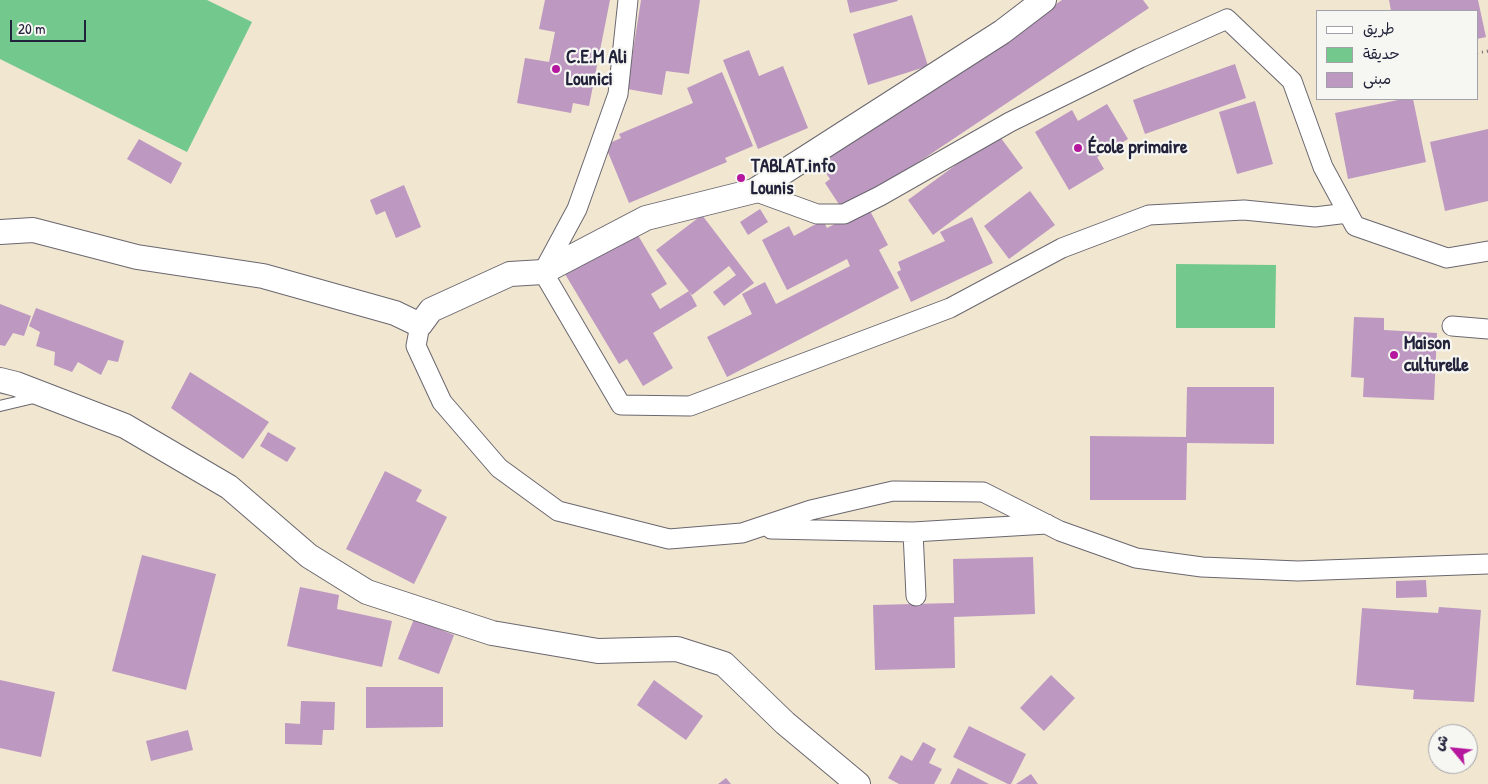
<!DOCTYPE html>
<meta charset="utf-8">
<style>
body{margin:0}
#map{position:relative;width:1488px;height:784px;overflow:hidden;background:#f1e6d0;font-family:"Patrick Hand","Playpen Sans Arabic",sans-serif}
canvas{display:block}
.legend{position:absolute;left:1316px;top:10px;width:162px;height:90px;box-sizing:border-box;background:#f6f6f2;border:1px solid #a1a1a9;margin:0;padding:6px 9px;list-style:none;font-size:15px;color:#22223b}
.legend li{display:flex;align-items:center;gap:10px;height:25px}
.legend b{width:25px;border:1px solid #a1a1a9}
.north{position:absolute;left:1428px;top:724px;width:50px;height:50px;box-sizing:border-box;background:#f6f6f2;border:1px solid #a1a1a9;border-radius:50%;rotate:298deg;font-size:14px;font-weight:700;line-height:20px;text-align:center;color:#22223b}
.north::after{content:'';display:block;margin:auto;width:18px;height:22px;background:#b5179e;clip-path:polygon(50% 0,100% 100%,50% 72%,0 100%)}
.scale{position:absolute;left:10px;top:20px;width:76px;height:22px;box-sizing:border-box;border:2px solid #22223b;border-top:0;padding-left:6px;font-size:15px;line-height:18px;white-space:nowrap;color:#22223b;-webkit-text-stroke:4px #f6f6f2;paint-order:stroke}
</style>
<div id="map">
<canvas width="1488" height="784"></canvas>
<ul class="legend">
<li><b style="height:6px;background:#fff"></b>طريق</li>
<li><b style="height:14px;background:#72c88d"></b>حديقة</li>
<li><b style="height:14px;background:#bd98c1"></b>مبنى</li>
</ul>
<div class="north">ش</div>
<div class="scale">20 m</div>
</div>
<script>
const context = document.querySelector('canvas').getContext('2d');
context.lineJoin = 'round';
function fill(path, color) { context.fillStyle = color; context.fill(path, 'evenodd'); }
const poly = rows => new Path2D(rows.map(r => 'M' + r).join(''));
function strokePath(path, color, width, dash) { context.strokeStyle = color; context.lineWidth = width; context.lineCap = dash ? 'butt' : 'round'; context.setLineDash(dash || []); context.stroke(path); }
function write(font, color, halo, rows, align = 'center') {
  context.font = font + ' "Patrick Hand",sans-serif'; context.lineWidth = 4.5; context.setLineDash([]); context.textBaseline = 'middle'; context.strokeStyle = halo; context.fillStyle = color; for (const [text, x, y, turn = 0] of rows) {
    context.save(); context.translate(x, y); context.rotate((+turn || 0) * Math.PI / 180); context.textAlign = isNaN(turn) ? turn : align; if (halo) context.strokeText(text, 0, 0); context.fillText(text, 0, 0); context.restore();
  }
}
const green = poly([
 [0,0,207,0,252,22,187,152,0,59],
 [1176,264,1276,265,1275,328,1176,328]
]);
const building = poly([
 [545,0,610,0,589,106,573,103,571,113,517,103,525,58,549,62,555,32,539,29],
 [641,0,700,0,689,74,666,71,662,95,627,89],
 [847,0,897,0,898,1,850,13],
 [1062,0,1143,0,1149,8,844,212,825,183,830,179,819,163],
 [1389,0,1478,0,1486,37,1477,39,1477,11,1391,11],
 [912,15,928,66,868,85,853,34],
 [749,50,759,76,783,66,808,128,758,149,723,60],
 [1235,64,1246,98,1145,134,1133,100],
 [722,72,753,146,725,158,727,162,629,203,605,145,621,138,619,134,693,103,687,88],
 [1403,99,1413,99,1426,162,1348,179,1335,113],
 [1255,101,1273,164,1237,174,1219,112],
 [1107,104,1128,139,1097,157,1104,169,1069,190,1035,132,1072,110,1078,121],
 [1488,129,1488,201,1445,211,1430,142],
 [998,134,1023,168,933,235,908,200],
 [139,139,182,163,171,184,127,159],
 [404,185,421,227,396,238,385,211,376,215,370,200],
 [1030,191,1055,225,1009,259,984,226],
 [868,207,888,245,879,250,899,288,727,377,707,337,752,314,742,294,765,282,776,304,850,266,847,259,787,290,762,240,789,226,794,236,823,220,827,228],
 [760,209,768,222,748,235,740,222],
 [702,215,754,283,724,306,713,292,736,275,729,266,692,295,656,250],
 [972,217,993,263,911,302,897,272,901,270,898,262,945,241,940,232],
 [636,232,667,284,651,294,660,309,689,291,697,306,653,333,673,368,643,386,627,359,619,364,565,274],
 [0,304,31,316,24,336,13,333,5,346,0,345],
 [36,308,124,341,118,362,108,360,101,375,78,362,72,372,54,365,55,352,36,346,40,332,29,326],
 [1354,317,1384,318,1384,330,1437,333,1434,400,1363,397,1364,378,1351,377],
 [190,372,269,422,243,459,171,408],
 [1187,387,1274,387,1274,444,1187,443,1186,500,1090,500,1090,436,1186,437],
 [268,432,296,448,287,462,260,446],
 [385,471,422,490,416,501,447,517,414,584,346,549],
 [142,555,216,574,186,690,112,671],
 [1033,557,1035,614,954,617,955,668,875,670,873,605,954,603,953,559],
 [1426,580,1427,597,1396,598,1396,581],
 [300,587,339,595,337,609,392,621,382,667,287,646],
 [1439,607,1481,610,1474,702,1413,699,1414,690,1356,685,1362,608,1438,613],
 [414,619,454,635,439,674,398,659],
 [1051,675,1075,698,1044,731,1020,708],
 [0,680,55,692,41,757,0,748],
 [654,680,703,716,686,740,637,705],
 [366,687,443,687,443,727,366,728],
 [301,701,335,702,334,730,323,730,322,745,285,744,285,723,300,724],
 [969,726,1026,754,1011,784,1008,784,953,757],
 [188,730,193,750,151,761,146,741],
 [923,742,936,749,929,763,942,769,934,784,899,784,888,778,901,755,912,761],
 [958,768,989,784,950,784],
 [1031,774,1038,784,1016,784],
 [726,778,731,784,718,784]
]);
const path = poly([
 [1477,53,1488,51]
]);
const service = poly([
 [0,406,38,397]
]);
const minor = poly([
 [628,0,618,94,577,209,543,272,621,405,690,406,950,308,1062,248,1149,215,1244,210,1315,217,1348,213],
 [754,191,817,214,844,214,880,196,1010,122,1140,58,1227,19,1292,81,1323,167,1355,226,1447,258,1488,251],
 [420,325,416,346,442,402,499,468,558,511,669,539,742,533,811,510,893,491,983,492,1060,531,1136,558,1202,567,1298,571,1488,564],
 [1452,326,1488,329],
 [771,529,913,532,916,596],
 [913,532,1047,524]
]);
const tertiary = poly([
 [0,232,33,230,137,257,263,276,395,313,420,325,431,310,510,274,543,272,646,218,754,191,1002,32,1044,0],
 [0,380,16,384,125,426,229,487,309,556,367,592,492,633,598,651,677,649,724,664,785,723,858,784]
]);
const markers = [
 [556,69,5,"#b5179e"],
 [1078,148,5,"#b5179e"],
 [741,178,5,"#b5179e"],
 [1394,355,5,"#b5179e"]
];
const poiNames = [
 ["C.E.M Ali",566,58],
 ["Lounici",566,80],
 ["École primaire",1088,148],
 ["TABLAT.info",751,167],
 ["Lounis",751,189],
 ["Maison",1404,344],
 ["culturelle",1404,366]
];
fill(green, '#72c88d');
fill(building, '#bd98c1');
strokePath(service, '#6a676f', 12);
strokePath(minor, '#6a676f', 21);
strokePath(tertiary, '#6a676f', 26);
strokePath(path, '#6a676f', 3, [1, 4]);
strokePath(service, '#fff', 10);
strokePath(minor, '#fff', 19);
strokePath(tertiary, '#fff', 24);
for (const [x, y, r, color] of markers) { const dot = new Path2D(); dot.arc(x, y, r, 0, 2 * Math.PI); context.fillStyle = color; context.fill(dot); strokePath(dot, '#f6f6f2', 2); }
write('bold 19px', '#22223b', '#f6f6f2', poiNames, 'left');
</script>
